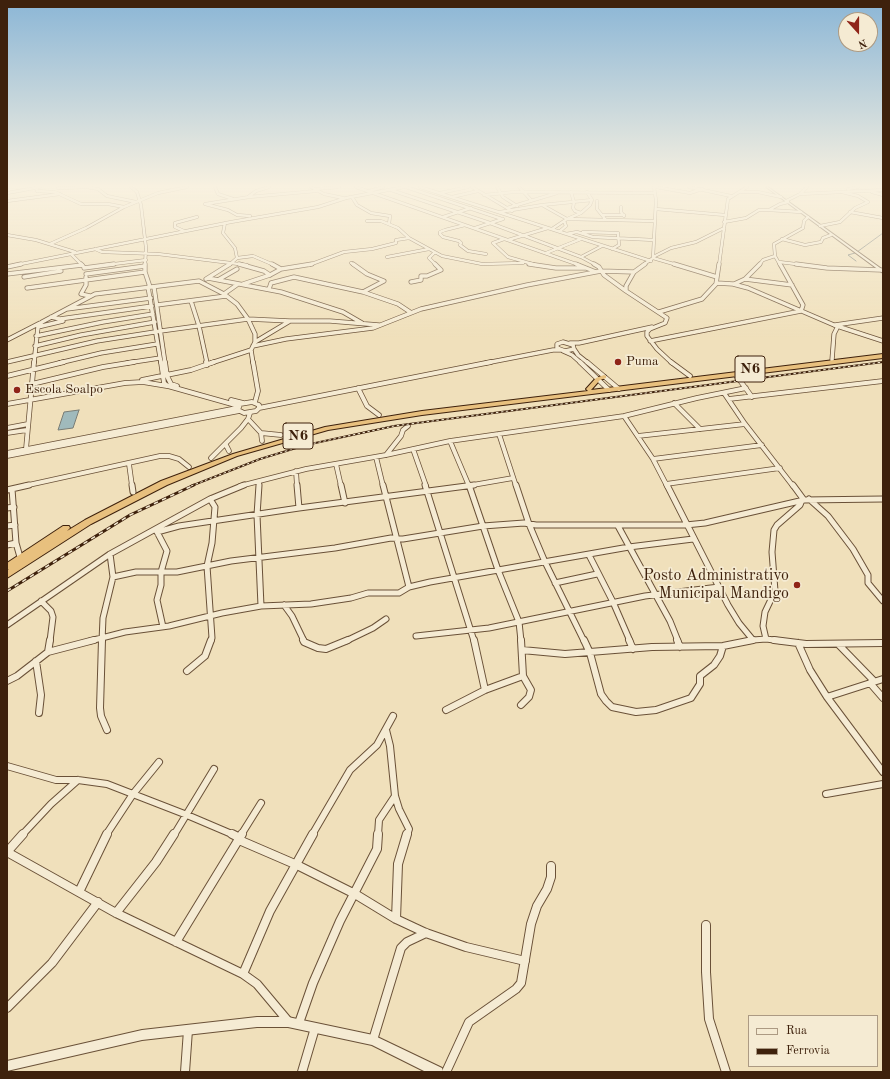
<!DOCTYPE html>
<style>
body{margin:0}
#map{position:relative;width:890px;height:1079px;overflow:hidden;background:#f0e0bb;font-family:"Old Standard TT",serif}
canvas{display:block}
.frame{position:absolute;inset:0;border:8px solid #3e210c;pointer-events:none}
.legend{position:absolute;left:748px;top:1015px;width:130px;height:52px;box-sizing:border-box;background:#f5ebd3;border:1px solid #ac9a83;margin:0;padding:5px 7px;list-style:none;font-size:12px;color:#3e210c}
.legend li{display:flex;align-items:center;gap:8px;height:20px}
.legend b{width:20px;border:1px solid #ac9a83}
.north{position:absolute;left:838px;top:12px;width:40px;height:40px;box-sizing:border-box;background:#f5ebd3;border:1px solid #ac9a83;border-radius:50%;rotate:159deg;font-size:11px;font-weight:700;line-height:16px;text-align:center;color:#3e210c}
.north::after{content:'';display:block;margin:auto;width:14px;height:18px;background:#8f2418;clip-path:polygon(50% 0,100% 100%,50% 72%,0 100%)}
</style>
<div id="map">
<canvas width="890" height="1079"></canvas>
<div class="frame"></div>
<ul class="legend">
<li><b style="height:5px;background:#f5ebd3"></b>Rua</li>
<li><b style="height:5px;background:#3e210c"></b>Ferrovia</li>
</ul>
<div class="north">N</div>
</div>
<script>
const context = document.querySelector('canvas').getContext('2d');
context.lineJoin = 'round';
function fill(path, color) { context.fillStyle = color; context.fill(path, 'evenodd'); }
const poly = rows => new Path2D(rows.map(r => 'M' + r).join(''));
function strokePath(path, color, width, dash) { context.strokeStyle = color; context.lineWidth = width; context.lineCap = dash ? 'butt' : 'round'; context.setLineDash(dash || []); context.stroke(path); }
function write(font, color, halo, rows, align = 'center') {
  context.font = font + ' "Old Standard TT",serif'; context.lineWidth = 3.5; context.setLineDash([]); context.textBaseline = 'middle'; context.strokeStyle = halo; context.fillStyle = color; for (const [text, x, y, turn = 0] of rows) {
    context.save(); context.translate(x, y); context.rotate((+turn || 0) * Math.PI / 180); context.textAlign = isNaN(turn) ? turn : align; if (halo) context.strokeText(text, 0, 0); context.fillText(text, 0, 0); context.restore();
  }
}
const water = poly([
 [79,410,73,428,58,430,64,412,79,410]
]);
const stream = poly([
 [857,252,883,233],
 [855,253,848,255,856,261]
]);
const minorFar5 = poly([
 [36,187,37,191,55,192,81,204,108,204,124,207],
 [87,187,98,189,107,196,136,202],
 [131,187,137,192,141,205,146,248,145,265],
 [215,187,218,194,233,199],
 [311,187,324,194,343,198],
 [356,187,579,265],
 [406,187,502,219],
 [420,187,651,261],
 [472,187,512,211],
 [497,187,503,197,517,206],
 [519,187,531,200],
 [656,187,690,193,702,189],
 [689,187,731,196],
 [58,188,90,187],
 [314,189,339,187],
 [848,189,858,187],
 [391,190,490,223,581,257,596,265],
 [369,191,383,187],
 [571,192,574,202,573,208,575,211,581,213],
 [741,192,758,192,781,197],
 [872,192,883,195],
 [7,193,40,187],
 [440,193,468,187],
 [800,194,883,190],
 [484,195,514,192,655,193],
 [248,197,256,191,269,187],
 [352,197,357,205,371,213,390,216,389,224],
 [452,197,478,191],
 [7,201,60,194],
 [597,201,597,209,606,220],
 [786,201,800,194,807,187],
 [542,205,567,219],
 [621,207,621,212,624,216],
 [507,208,557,193],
 [656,209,725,215],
 [769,210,801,212],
 [500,212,542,205,592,200,587,192],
 [850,212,883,218],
 [603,215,624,215],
 [250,216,237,215,228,210,205,204,249,197,316,191],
 [443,217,471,208],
 [567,219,655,221],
 [367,221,381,221,398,228,409,238,442,256,482,264,523,263],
 [724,222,746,218,759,210,769,210,780,204,788,202],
 [225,223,223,233,235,248,237,258,229,265],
 [465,225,445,230,440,232,440,234,443,237,459,241,461,243,460,245,468,251,486,254],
 [820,226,840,222,855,208,868,202,858,196,842,192],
 [475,228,503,219],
 [552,229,567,219,581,213,590,205,592,200],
 [184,231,175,227,175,223,197,217],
 [560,231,566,226,564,221],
 [583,232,618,233,619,245,612,249],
 [566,234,577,232,593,237,654,240],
 [7,235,36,240,75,252],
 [504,239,493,243,508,257,536,265],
 [782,239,805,245,821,242,823,238,831,235],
 [508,240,548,228],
 [50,244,86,228,124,207,158,193,187,187],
 [95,249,102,252,158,254,247,265],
 [434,253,429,258,436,265],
 [546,253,581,239],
 [71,254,82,265],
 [387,257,429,249],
 [581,257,602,246],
 [653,257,671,248,696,242,724,228],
 [237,258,253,256,274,265],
 [653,258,677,265],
 [779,262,804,265],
 [351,263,354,265],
 [16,265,231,222,318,207,346,198,404,187],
 [106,265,146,260],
 [309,265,344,252,372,249,396,243,396,240,409,238],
 [643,265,653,258,656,200,654,187],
 [719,265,728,199,747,187],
 [759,265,763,260,775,256],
 [780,265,775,256,774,244,803,228,804,221,808,217]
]);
const minorFar4 = poly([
 [81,264,83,266],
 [145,264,145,272,150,287],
 [239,264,264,271,270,275],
 [272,264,281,269],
 [353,264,367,274,384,281,363,292],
 [529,264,556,268,586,268],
 [576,264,596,272],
 [594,264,599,267,604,275,626,291],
 [645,264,634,272,626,286,626,291,667,318,665,323,650,329,647,332,647,336,657,349,672,363],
 [674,264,717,277],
 [796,264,827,268,881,270],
 [7,267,21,264],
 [84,268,114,264],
 [7,274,82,265],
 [86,274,145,266],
 [24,277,61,271],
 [86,277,86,285,81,294,90,296],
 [208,278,281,292,343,312,362,323],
 [206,279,230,264],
 [745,279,792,285],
 [218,280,237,269],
 [411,282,421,280,421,276,427,276,441,270,435,264],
 [717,283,733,284,748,288,834,325,883,341],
 [243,284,270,275,281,269,312,264],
 [734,284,745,279,760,264],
 [148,287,161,363],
 [154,287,165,363],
 [27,288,145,272],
 [269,289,271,283,294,277,363,292,398,304,410,312],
 [224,294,238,284],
 [191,301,199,326,207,363],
 [157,305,226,296],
 [67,309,151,298],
 [659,312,702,299,716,284,719,264],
 [51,317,60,319,152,306],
 [835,325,883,318],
 [38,327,63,321],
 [36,336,103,322,153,314],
 [7,340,40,323],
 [650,341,801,311,803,305,780,264],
 [255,342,290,321,330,321,379,325],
 [563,342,573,345,574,349,565,351,557,348,557,344,563,342],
 [570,343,579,343,652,327],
 [35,346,81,335,155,322],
 [253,346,286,339,373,328,421,309,527,285,601,271,634,272],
 [574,349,578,355,588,363],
 [563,351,572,355,581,363],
 [832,360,834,334,838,326],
 [7,362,97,341,161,331,248,319,290,321],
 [34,363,38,327,42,322,95,294,199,281,224,294,237,304,248,319,255,334,255,342,251,350,253,363],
 [59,363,101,353,157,344],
 [127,363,160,358],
 [211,363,251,350],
 [486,363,553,350,562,350]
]);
const minorFar3 = poly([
 [161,362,164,383,168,386,239,406],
 [165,362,167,376,171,384,177,386],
 [206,362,207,365],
 [253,362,258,391,255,402],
 [580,362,609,390],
 [587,362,619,389],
 [671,362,690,376],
 [736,375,752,397],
 [7,376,64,362],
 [142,380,191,370,214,362],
 [32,384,103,367,134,362],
 [358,388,367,406,379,415],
 [724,393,745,424,793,486],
 [729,399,883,381],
 [231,400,243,403],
 [252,402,259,405,259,408,256,411,244,413,238,410,240,404,252,402],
 [674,403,700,429],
 [7,404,125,383,143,382,167,386],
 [259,408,491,362],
 [624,416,653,459,667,486],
 [248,419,261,433,262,441],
 [7,428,28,424],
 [7,433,27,430],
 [261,433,281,435],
 [499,434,516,486],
 [638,436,745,424],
 [450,441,469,486],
 [226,445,229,451],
 [26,449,34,362],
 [413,449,426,486],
 [7,453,237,408],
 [386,455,401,436,403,430,408,426],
 [7,456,239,411],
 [376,457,383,486],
 [211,458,241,428,248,419,250,413],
 [653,459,762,445],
 [129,464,132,486],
 [336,464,341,486],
 [296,471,297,486],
 [259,481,259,486],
 [666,484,780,468],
 [24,486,160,456,169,456,179,459,189,467],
 [240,486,306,469,386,455,450,441,624,416,697,398,746,388],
 [467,486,513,478]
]);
const minorFar2 = poly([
 [132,485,133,492],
 [259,485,257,515,261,606],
 [297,485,299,508],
 [341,485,345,503],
 [383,485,409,587],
 [425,485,474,641],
 [469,485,498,570,519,622,521,641],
 [516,485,529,524,545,562,584,641],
 [667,485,728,605,739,623,753,640,766,639,782,641],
 [793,485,804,500],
 [12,489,16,543,20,557],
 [7,490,29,485],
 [210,499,215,507,212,543,207,566,212,638,211,641],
 [809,499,828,516,853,549,868,575,868,583,883,601],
 [7,508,14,507],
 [7,526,15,525],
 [618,526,670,621,678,641],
 [156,530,167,551,161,572,161,585,157,600,163,627],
 [157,532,179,526,299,508,474,485],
 [7,545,16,543],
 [589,555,613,602,630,641],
 [113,577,136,572,177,572,231,561,335,548,391,538,403,539,483,526,524,523,536,525,686,525,705,523,804,500,883,499],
 [555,583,597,574],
 [41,601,51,611,53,617,50,641],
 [284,605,292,616,304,641],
 [7,625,110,554,210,499,244,485],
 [416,636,489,628,645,596,719,587],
 [766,639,763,626,765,612,775,591,772,552,774,530,777,525,800,505,802,500],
 [90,641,125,632,169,626,222,613,261,606,311,604,351,598,368,593,399,593,409,587,430,582,629,547,693,539],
 [102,641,103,618,113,577,110,554],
 [346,641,373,628,386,619],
 [748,641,753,640]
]);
const minorFar1 = poly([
 [102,640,100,708,101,716,107,730],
 [303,640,304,642,318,648,326,649,348,640],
 [474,640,485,690],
 [521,640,523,676,531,690,529,697,521,705],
 [584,640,590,653,601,694,606,701,612,707,636,712,656,710,691,698,700,684,700,676,714,665,720,656,723,646],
 [629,640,633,649],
 [677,640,680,647],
 [774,640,806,644,883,643],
 [798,643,810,670,827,697,883,772],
 [838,644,874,681],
 [522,650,565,654,652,647,723,646,753,640],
 [48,652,50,640],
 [36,661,41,695,39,713],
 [187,671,205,656,211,640],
 [7,681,17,676,48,652,94,640],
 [870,683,883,698],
 [827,697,883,679],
 [446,710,485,690,523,676],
 [386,730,390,746,395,796,399,809,409,829,407,835],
 [7,766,56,780,78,780,107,784,187,815,234,835],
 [826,794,883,784],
 [22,835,51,804,78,780],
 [106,835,133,794,159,762],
 [174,835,214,769],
 [241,835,261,803],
 [312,835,350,770,377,745,393,716],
 [378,835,379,820,395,796]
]);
const minor = poly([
 [232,834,240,838],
 [239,840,297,865,355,894,396,919,426,933,466,947,525,961],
 [7,852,116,913,243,974,257,984,288,1021],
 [7,852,23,834],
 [79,892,107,834],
 [116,913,156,862,174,834],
 [396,919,398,864,407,834],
 [706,925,706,972,709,1019,726,1072],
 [176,942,242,834],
 [243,974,270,911,313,834],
 [7,1008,52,963,98,902],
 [299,1023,313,983,340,921,377,849,378,834],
 [373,1040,401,948,407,942,426,933],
 [185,1072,188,1030],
 [302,1072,315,1028],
 [446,1072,469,1022,516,989,521,983,531,924,537,906,547,889,551,877,551,866]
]);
const tertiary = poly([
 [766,187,768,187,883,270,883,273,766,187],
 [257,1017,288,1017,373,1035,442,1068,443,1072,426,1072,372,1045,288,1027,257,1027,142,1040,7,1071,7,1061,142,1030,257,1017]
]);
const trunk = poly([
 [883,354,883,358,422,415,328,430,237,456,167,485,91,524,7,578,7,571,9,569,7,570,7,563,63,526,69,526,70,528,67,531,85,520,161,481,233,454,325,427,422,411,588,391,586,389,596,378,604,375,606,376,606,378,600,380,591,390,883,354]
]);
const railFar1 = poly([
 [191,486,260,459,306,445,394,426,883,362]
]);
const rail = poly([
 [7,591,130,515,194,485]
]);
const markers = [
 [618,362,4,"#8f2418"],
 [17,390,4,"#8f2418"],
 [797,585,4,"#8f2418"]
];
const farPoinames = [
 ["Puma",626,362],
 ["Escola Soalpo",25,390]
];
const shields = [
 [750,369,30],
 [298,436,30]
];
const shieldNames = [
 ["N6",750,369],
 ["N6",298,436]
];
const poiNames = [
 ["Posto Administrativo",789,576],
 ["Municipal Mandigo",789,594]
];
fill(water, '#a0babc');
strokePath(water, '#797d76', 1);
strokePath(stream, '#797d76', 1);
strokePath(minorFar5, '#6a5138', 3.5);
strokePath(minorFar4, '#6a5138', 5);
strokePath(minorFar3, '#6a5138', 5.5);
strokePath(minorFar2, '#6a5138', 7);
strokePath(minorFar1, '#6a5138', 8);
strokePath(minor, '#6a5138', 10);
strokePath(tertiary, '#6a5138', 2);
strokePath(trunk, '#3e210c', 2);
strokePath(minorFar5, '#f5ebd3', 2.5);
strokePath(minorFar4, '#f5ebd3', 3.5);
strokePath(minorFar3, '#f5ebd3', 4);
strokePath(minorFar2, '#f5ebd3', 5);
strokePath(minorFar1, '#f5ebd3', 6);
strokePath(minor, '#f5ebd3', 8);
fill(tertiary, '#f5ebd3');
fill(trunk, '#e8c07e');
strokePath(railFar1, '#3e210c', 2);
strokePath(rail, '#3e210c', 3);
strokePath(railFar1, '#f5ebd3', 1, [2.5]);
strokePath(rail, '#f5ebd3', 1.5, [4.5]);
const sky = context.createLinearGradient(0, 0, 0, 338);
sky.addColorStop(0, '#8bb6d6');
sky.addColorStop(0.55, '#f8f1e0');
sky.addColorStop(1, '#f8f1e000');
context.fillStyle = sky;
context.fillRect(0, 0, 890, 338);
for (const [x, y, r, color] of markers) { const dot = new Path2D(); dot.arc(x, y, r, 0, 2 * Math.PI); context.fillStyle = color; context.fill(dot); strokePath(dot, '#f5ebd3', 1.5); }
write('13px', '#3e210c', '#f5ebd3', farPoinames, 'left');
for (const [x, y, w] of shields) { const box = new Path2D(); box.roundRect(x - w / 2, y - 13, w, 26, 3); context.fillStyle = '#f5ebd3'; context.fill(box); strokePath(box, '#3e210c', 1); }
write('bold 15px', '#3e210c', null, shieldNames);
write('16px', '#3e210c', '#f5ebd3', poiNames, 'right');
</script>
